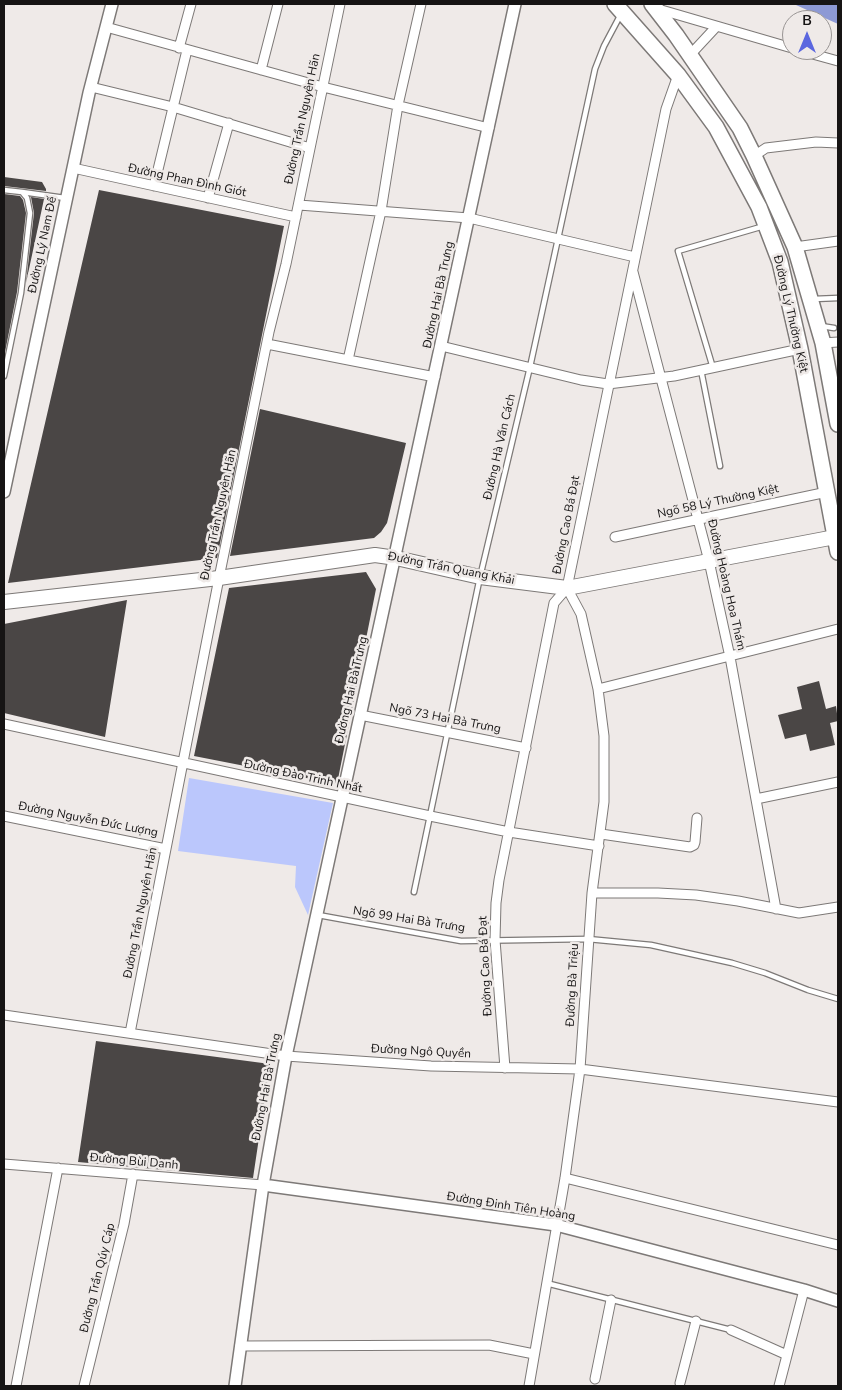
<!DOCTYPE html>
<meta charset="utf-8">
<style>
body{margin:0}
#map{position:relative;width:842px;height:1390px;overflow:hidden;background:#efeae8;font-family:"Nunito Sans",sans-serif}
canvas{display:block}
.frame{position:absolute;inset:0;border:5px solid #161414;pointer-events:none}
.north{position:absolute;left:782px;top:10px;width:50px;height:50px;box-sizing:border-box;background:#efeae8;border:1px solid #989493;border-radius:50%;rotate:0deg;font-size:14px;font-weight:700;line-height:20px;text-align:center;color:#161414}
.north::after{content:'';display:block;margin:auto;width:18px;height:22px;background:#5b67df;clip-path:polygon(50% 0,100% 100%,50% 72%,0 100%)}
</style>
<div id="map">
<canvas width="842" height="1390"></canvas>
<div class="frame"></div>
<div class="north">B</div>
</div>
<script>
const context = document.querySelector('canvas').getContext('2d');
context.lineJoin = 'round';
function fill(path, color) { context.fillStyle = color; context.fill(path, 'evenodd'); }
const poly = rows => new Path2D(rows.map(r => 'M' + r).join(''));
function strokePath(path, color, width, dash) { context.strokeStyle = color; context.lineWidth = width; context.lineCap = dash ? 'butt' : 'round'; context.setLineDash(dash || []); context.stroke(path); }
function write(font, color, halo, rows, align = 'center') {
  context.font = font + ' "Nunito Sans",sans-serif'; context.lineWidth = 5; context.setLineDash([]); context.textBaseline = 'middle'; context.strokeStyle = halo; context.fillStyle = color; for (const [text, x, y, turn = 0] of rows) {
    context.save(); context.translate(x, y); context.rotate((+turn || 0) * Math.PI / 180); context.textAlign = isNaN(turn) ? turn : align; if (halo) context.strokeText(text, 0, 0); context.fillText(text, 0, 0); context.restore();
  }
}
const green = poly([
 [189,778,333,803,308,915,295,887,296,866,178,851]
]);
const water = poly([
 [793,4,838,4,838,24,796,5]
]);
const building = poly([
 [4,177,42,182,46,189,46,191,4,186],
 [99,190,284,226,217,558,8,583],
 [4,194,20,196,23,200,26,213,17,292,4,357],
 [31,197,44,199,26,283,34,213],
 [260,409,406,443,389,515,387,523,381,532,374,538,230,556],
 [366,572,376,589,337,784,194,756,229,588],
 [127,600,105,737,4,713,4,624],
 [819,681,826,709,836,706,838,721,830,723,835,745,810,751,806,734,785,739,778,715,802,709,797,687],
 [96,1041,270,1064,253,1178,78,1162]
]);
const service = poly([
 [4,190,22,192,27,198,30,213,21,293,4,376],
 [22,192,65,198],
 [814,299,838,298],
 [821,326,834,328],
 [713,368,678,251,764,226],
 [701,370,720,466],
 [414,892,480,577,530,367,595,69,604,46,621,14],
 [318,915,461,941,588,939,651,945,732,963,765,973,808,990,838,999],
 [546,1283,731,1330]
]);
const minor = poly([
 [658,9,792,48],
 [106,27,323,87,489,128],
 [179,48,191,4],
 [798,50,838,61],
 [690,55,716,27],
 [261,70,278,4],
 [91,87,173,107,310,148],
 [754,156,766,148,816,142,838,143],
 [73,168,296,217],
 [154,186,187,50],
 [208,198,229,123],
 [299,205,469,218,635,257],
 [795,247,838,241],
 [633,272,709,561,730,657,776,909],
 [823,343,838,342],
 [267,344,435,377],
 [441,346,581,380,608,384,674,376,800,349],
 [348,360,381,211,398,105,421,4],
 [615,537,827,492],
 [598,689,838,629],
 [360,715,526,748],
 [4,724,430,816,509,832,599,846],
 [756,799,838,782],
 [4,816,166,849],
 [601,834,690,847,694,845,695,842,697,818],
 [592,893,658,893,696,895,738,901,799,913,838,907],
 [4,1015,286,1056,431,1066,580,1069,838,1102],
 [130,1033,219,578,269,332,286,264,340,4],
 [505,1068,495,940,496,903,499,880,554,603,567,588,666,109,678,75],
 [4,1164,263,1185],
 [565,1178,838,1245],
 [731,1330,787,1355],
 [240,1346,489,1345,534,1354],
 [595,1379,611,1300],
 [680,1383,696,1321],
 [16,1386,58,1168],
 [84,1386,124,1224,133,1174],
 [529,1386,565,1178,580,1069,592,893,604,802,604,736,598,689,581,614,567,588],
 [779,1386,804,1290]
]);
const tertiary = poly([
 [4,492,89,93,112,4],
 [263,1185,556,1225,804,1290,838,1301],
 [235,1386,263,1185,286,1056,515,4]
]);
const secondary = poly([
 [4,602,219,578,375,555,396,558,480,577,567,588,835,537]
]);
const primary = poly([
 [615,4,678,75,716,127,759,207,780,262,800,349,838,552],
 [652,4,676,35,740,128,754,156,795,247,823,343,838,424]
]);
const streetNames = [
 ["Đường Trần Nguyên Hãn",303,119,-78],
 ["Đường Phan Đình Giót",187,181,12],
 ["Đường Lý Nam Đế",43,245,-78],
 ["Đường Hai Bà Trưng",439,295,-78],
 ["Đường Lý Thường Kiệt",790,314,77],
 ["Đường Hà Văn Cách",500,447,-77],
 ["Ngõ 58 Lý Thường Kiệt",718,502,-12],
 ["Đường Trần Nguyên Hãn",219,515,-78],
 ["Đường Cao Bá Đạt",567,525,-79],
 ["Đường Trần Quang Khải",451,569,11],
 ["Đường Hoàng Hoa Thám",726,585,77],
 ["Đường Hai Bà Trưng",352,690,-77],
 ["Ngõ 73 Hai Bà Trưng",445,719,11],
 ["Đường Đào Trinh Nhất",303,777,12],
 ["Đường Nguyễn Đức Lượng",88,820,11],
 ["Đường Trần Nguyên Hãn",141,913,-79],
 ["Ngõ 99 Hai Bà Trưng",409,920,9],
 ["Đường Cao Bá Đạt",486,966,-93],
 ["Đường Bà Triệu",573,985,-87],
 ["Đường Ngô Quyền",421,1052,3],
 ["Đường Hai Bà Trưng",267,1087,-79],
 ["Đường Bùi Danh",134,1162,5],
 ["Đường Đinh Tiên Hoàng",511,1207,9],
 ["Đường Trần Qúy Cáp",98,1278,-76]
];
fill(green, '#bbc7fc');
fill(water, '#8d99d5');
fill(building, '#4a4645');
strokePath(service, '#7d7977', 7);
strokePath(minor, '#7d7977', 11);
strokePath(tertiary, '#7d7977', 14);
strokePath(secondary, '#7d7977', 16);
strokePath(primary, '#7d7977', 18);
strokePath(service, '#fff', 4.5);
strokePath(minor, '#fff', 9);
strokePath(tertiary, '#fff', 11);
strokePath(secondary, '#fff', 14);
strokePath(primary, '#fff', 15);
write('12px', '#161414', '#efeae8', streetNames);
</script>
